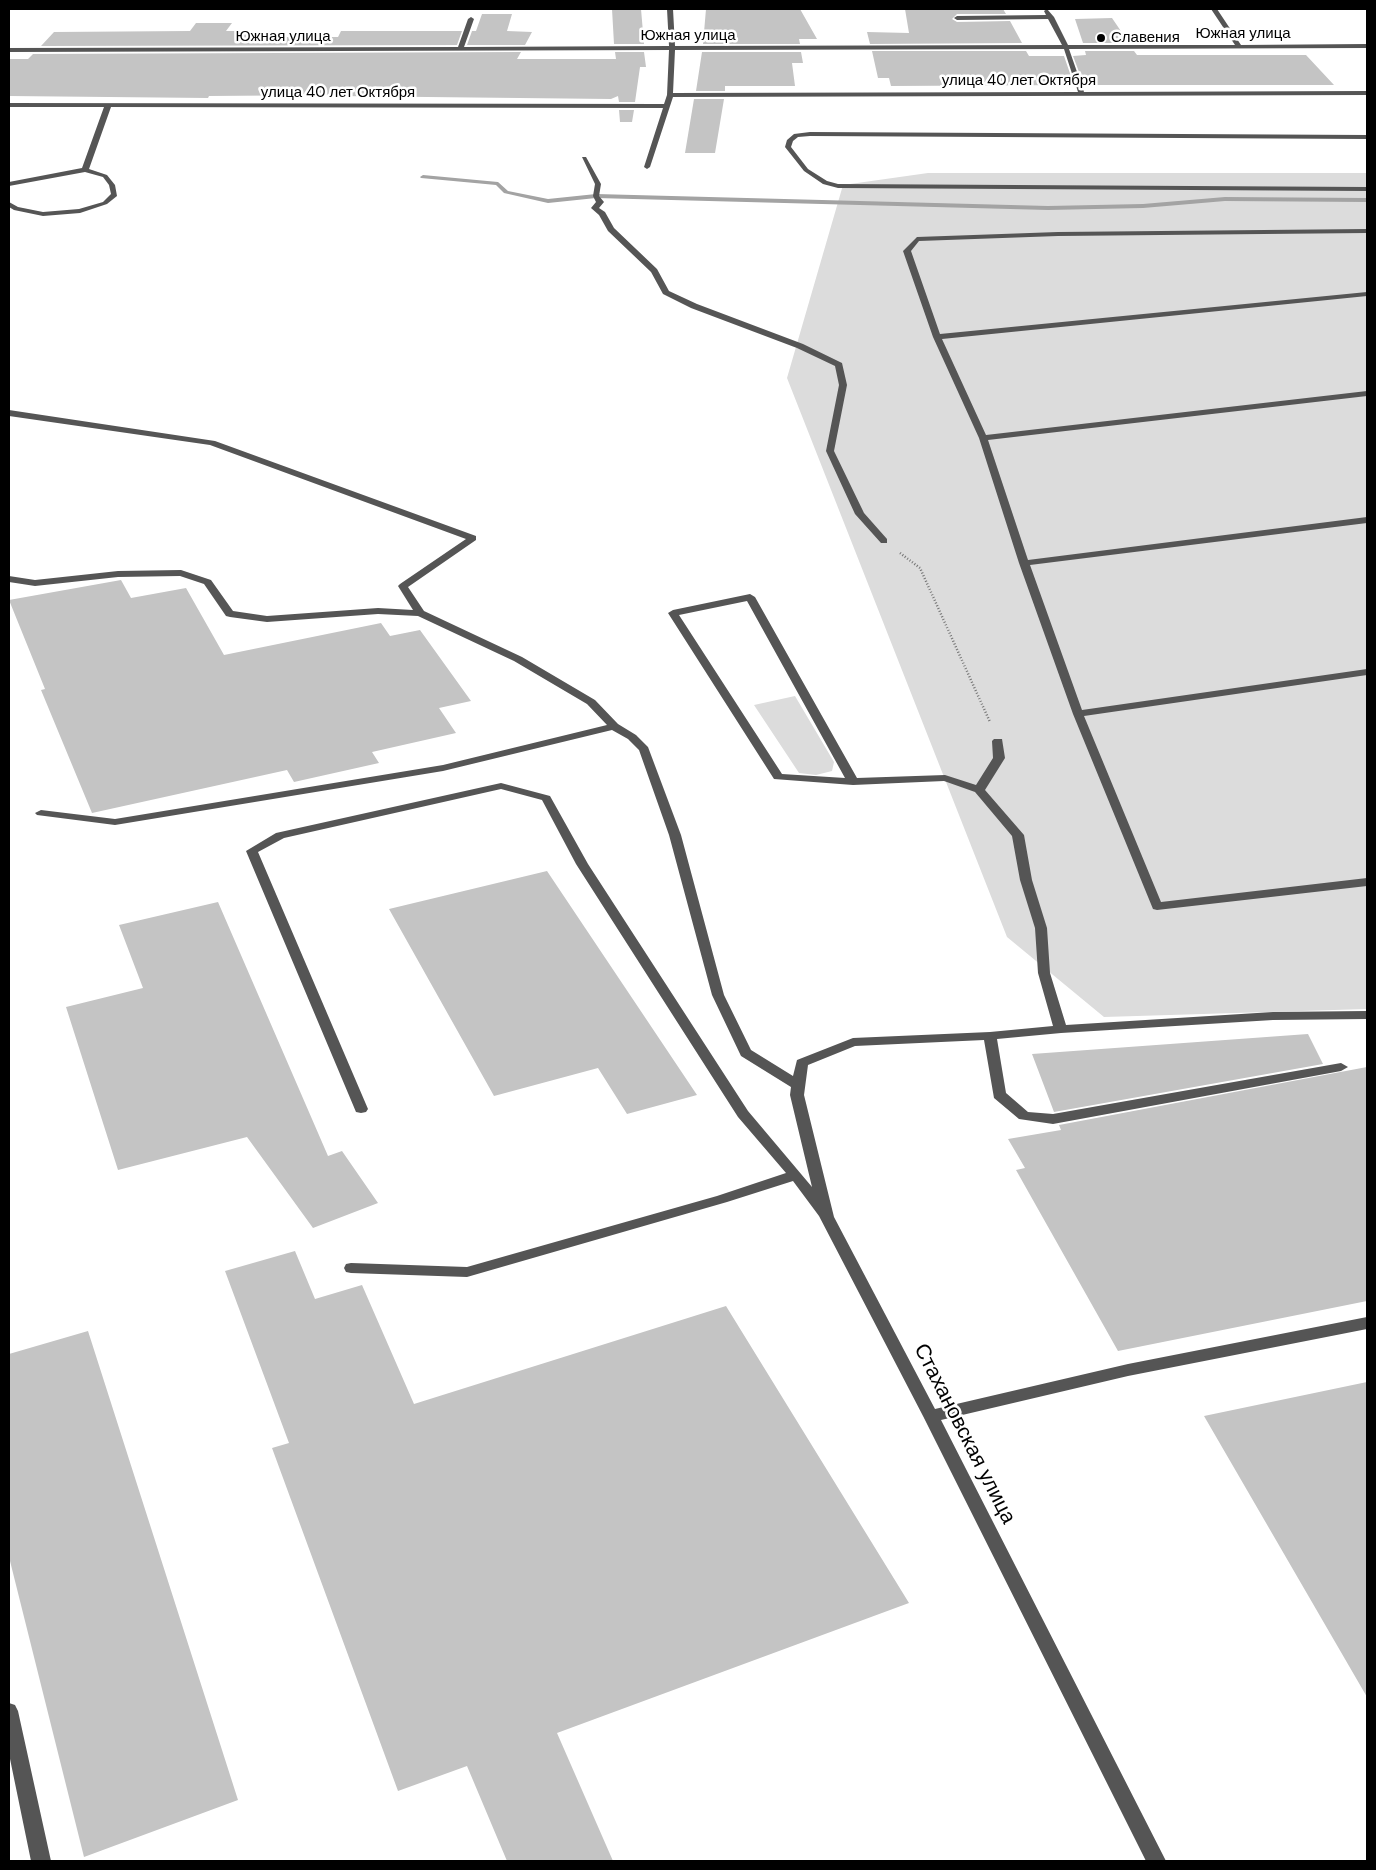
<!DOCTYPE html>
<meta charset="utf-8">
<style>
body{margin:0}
#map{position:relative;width:1376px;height:1870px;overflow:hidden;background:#fff;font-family:"DM Sans",sans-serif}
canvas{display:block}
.frame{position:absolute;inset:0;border:10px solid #000;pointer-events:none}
</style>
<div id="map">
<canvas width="1376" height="1870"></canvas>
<div class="frame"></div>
</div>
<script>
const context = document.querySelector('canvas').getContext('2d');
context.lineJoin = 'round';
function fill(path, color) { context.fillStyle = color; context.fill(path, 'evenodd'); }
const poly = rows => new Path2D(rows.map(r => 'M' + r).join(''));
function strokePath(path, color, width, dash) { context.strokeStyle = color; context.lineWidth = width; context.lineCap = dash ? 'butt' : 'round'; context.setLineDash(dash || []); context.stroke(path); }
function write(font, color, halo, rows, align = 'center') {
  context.font = font + ' "DM Sans",sans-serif'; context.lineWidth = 5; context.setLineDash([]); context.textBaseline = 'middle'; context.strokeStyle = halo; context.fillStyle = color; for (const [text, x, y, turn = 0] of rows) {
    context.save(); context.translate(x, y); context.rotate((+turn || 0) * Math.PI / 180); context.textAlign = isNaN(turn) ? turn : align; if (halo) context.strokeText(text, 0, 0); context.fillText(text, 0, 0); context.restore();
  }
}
const green = poly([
 [928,173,1367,173,1367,1009,1104,1017,1007,937,787,378,843,185],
 [795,696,834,762,832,771,816,775,799,773,754,705]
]);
const stream = poly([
 [423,175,498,182,508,191,548,199,596,194,1048,206,1143,204,1225,197,1367,198,1367,202,1225,201,1143,208,1048,210,596,198,548,203,504,193,496,185,421,178,420,177,423,175]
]);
const building = poly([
 [612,9,641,9,644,44,614,44],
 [706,9,800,9,817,39,799,39,800,44,703,44],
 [905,9,1003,9,1006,14,957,14,952,19,957,22,1010,21,1022,43,870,44,867,32,909,33],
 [482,14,512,14,507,31,532,32,525,45,467,45,472,31,476,31],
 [1112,18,1129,43,1083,43,1075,19],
 [196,23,232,23,226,31,276,31,272,37,338,37,341,31,462,31,457,45,41,46,54,32,190,31],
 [872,51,1026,51,1029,56,1064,56,1074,85,891,86,889,78,878,78],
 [1085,51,1134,51,1137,55,1306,55,1334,85,1084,85,1073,56,1086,55],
 [521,52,517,59,616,59,615,52,644,52,646,67,640,67,635,102,619,102,618,96,611,99,336,96,337,95,209,96,208,98,9,96,9,59,28,59,33,54],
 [702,52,801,52,803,63,792,63,795,86,725,86,725,91,696,91],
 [694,99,724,99,715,153,685,153],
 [619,110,634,110,632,122,620,122],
 [121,580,131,598,186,588,224,655,381,623,390,636,420,630,471,701,439,708,456,733,372,752,379,763,294,782,287,770,92,813,41,690,45,689,9,600],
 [547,871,697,1095,627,1114,598,1068,494,1096,389,909],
 [218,902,328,1156,342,1151,378,1203,313,1228,247,1137,118,1170,66,1007,143,988,119,925],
 [1308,1034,1323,1064,1054,1112,1032,1054],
 [1367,1067,1367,1301,1118,1351,1016,1170,1025,1168,1008,1139,1061,1130,1059,1125],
 [295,1251,315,1299,362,1285,414,1404,726,1306,909,1603,557,1733,613,1861,507,1861,467,1766,398,1791,272,1448,289,1443,225,1271],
 [88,1331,238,1800,84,1857,9,1557,9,1354],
 [1367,1382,1367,1697,1204,1416]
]);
const path = poly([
 [900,553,920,568,990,722]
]);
const minor = poly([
 [667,9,673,9,675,46,1062,45,1048,19,957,20,954,18,957,16,1046,15,1044,11,1047,9,1054,17,1068,45,1235,45,1211,9,1217,9,1241,45,1367,44,1367,48,1069,49,1084,92,1367,91,1367,95,673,97,650,167,647,169,644,167,663,108,111,107,89,169,107,175,115,185,117,196,107,204,80,213,43,216,14,210,9,207,9,202,18,207,43,212,79,209,103,202,111,194,109,185,103,177,85,172,9,186,9,182,82,168,104,107,9,107,9,103,664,104,667,95,669,50,9,52,9,48,458,47,468,19,471,17,474,19,464,47,669,46,667,9],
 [1064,49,1078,92,673,93,675,50,1064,49],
 [810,132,1367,135,1367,139,810,136,798,137,793,141,791,147,808,169,827,181,838,184,1367,187,1367,191,838,188,823,184,804,171,785,147,787,140,794,134,810,132],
 [582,157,586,157,601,184,599,196,604,202,599,208,605,212,614,228,657,269,669,291,697,304,803,344,842,363,847,385,834,451,864,513,887,539,887,543,881,543,855,514,826,451,839,385,835,366,797,348,691,308,663,294,651,272,608,231,599,215,591,208,596,202,593,196,595,184,582,157],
 [1367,229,1367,233,1058,236,919,241,911,251,940,334,1367,292,1367,296,942,339,986,435,1367,391,1367,396,988,440,1028,560,1367,517,1367,523,1030,565,1082,710,1367,669,1367,675,1084,716,1161,902,1367,878,1367,886,1157,910,1153,909,1073,714,1019,563,979,438,933,337,903,251,917,237,1058,232,1367,229],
 [9,410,215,441,476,536,476,540,408,587,424,611,522,657,595,700,618,724,636,735,648,747,681,835,724,995,751,1050,793,1076,797,1060,853,1038,990,1032,1053,1026,1038,973,1035,928,1020,880,1012,836,975,792,944,781,853,785,774,779,668,613,673,610,750,594,755,597,857,778,945,775,976,785,993,758,992,741,994,739,1002,739,1005,758,985,790,1024,835,1032,880,1047,928,1050,973,1066,1025,1273,1012,1367,1011,1367,1019,1273,1020,1061,1033,997,1039,1006,1093,1028,1112,1053,1114,1341,1063,1348,1067,1341,1071,1053,1124,1019,1119,994,1098,984,1040,855,1046,808,1065,804,1095,834,1217,935,1409,1128,1364,1367,1317,1367,1329,1128,1376,941,1420,1166,1861,1146,1861,923,1416,819,1216,793,1181,727,1202,467,1277,351,1273,346,1272,344,1268,346,1264,351,1263,467,1267,717,1196,786,1173,738,1117,576,864,542,800,501,789,284,838,258,852,368,1109,366,1112,361,1113,356,1112,246,851,276,833,501,783,550,796,588,864,748,1111,812,1187,790,1095,791,1087,741,1056,712,995,669,835,639,750,628,739,612,730,443,771,115,825,37,815,35,813,41,810,115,819,443,765,607,725,587,704,514,661,418,616,378,614,267,622,230,617,226,616,204,584,180,576,118,577,35,586,9,582,9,576,35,580,118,571,181,570,211,580,233,611,267,616,378,608,413,610,398,586,400,584,466,539,210,445,9,416,9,410],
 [747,601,845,778,782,774,679,615,747,601],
 [9,1703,15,1705,18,1711,51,1861,31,1861,9,1754,9,1703]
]);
const markers = [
 [1101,38,5,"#000"]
];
const farStreetnames = [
 ["Южная улица",1243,34],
 ["Южная улица",688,36],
 ["Южная улица",283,37],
 ["улица 40 лет Октября",1019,81],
 ["улица 40 лет Октября",338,93]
];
const farPoinames = [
 ["Славения",1111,38]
];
const nearStreetnames = [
 ["Стахановская улица",964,1434,63]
];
fill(green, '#dcdcdc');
fill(stream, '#a3a3a3');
fill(building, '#c4c4c4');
strokePath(path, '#777', 2.5, [1, 2]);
fill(minor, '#555');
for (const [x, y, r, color] of markers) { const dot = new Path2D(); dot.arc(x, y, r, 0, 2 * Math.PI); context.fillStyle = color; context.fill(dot); strokePath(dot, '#fff', 2); }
write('15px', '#000', '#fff', farStreetnames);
write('15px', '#000', '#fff', farPoinames, 'left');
write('21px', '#000', '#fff', nearStreetnames);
</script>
